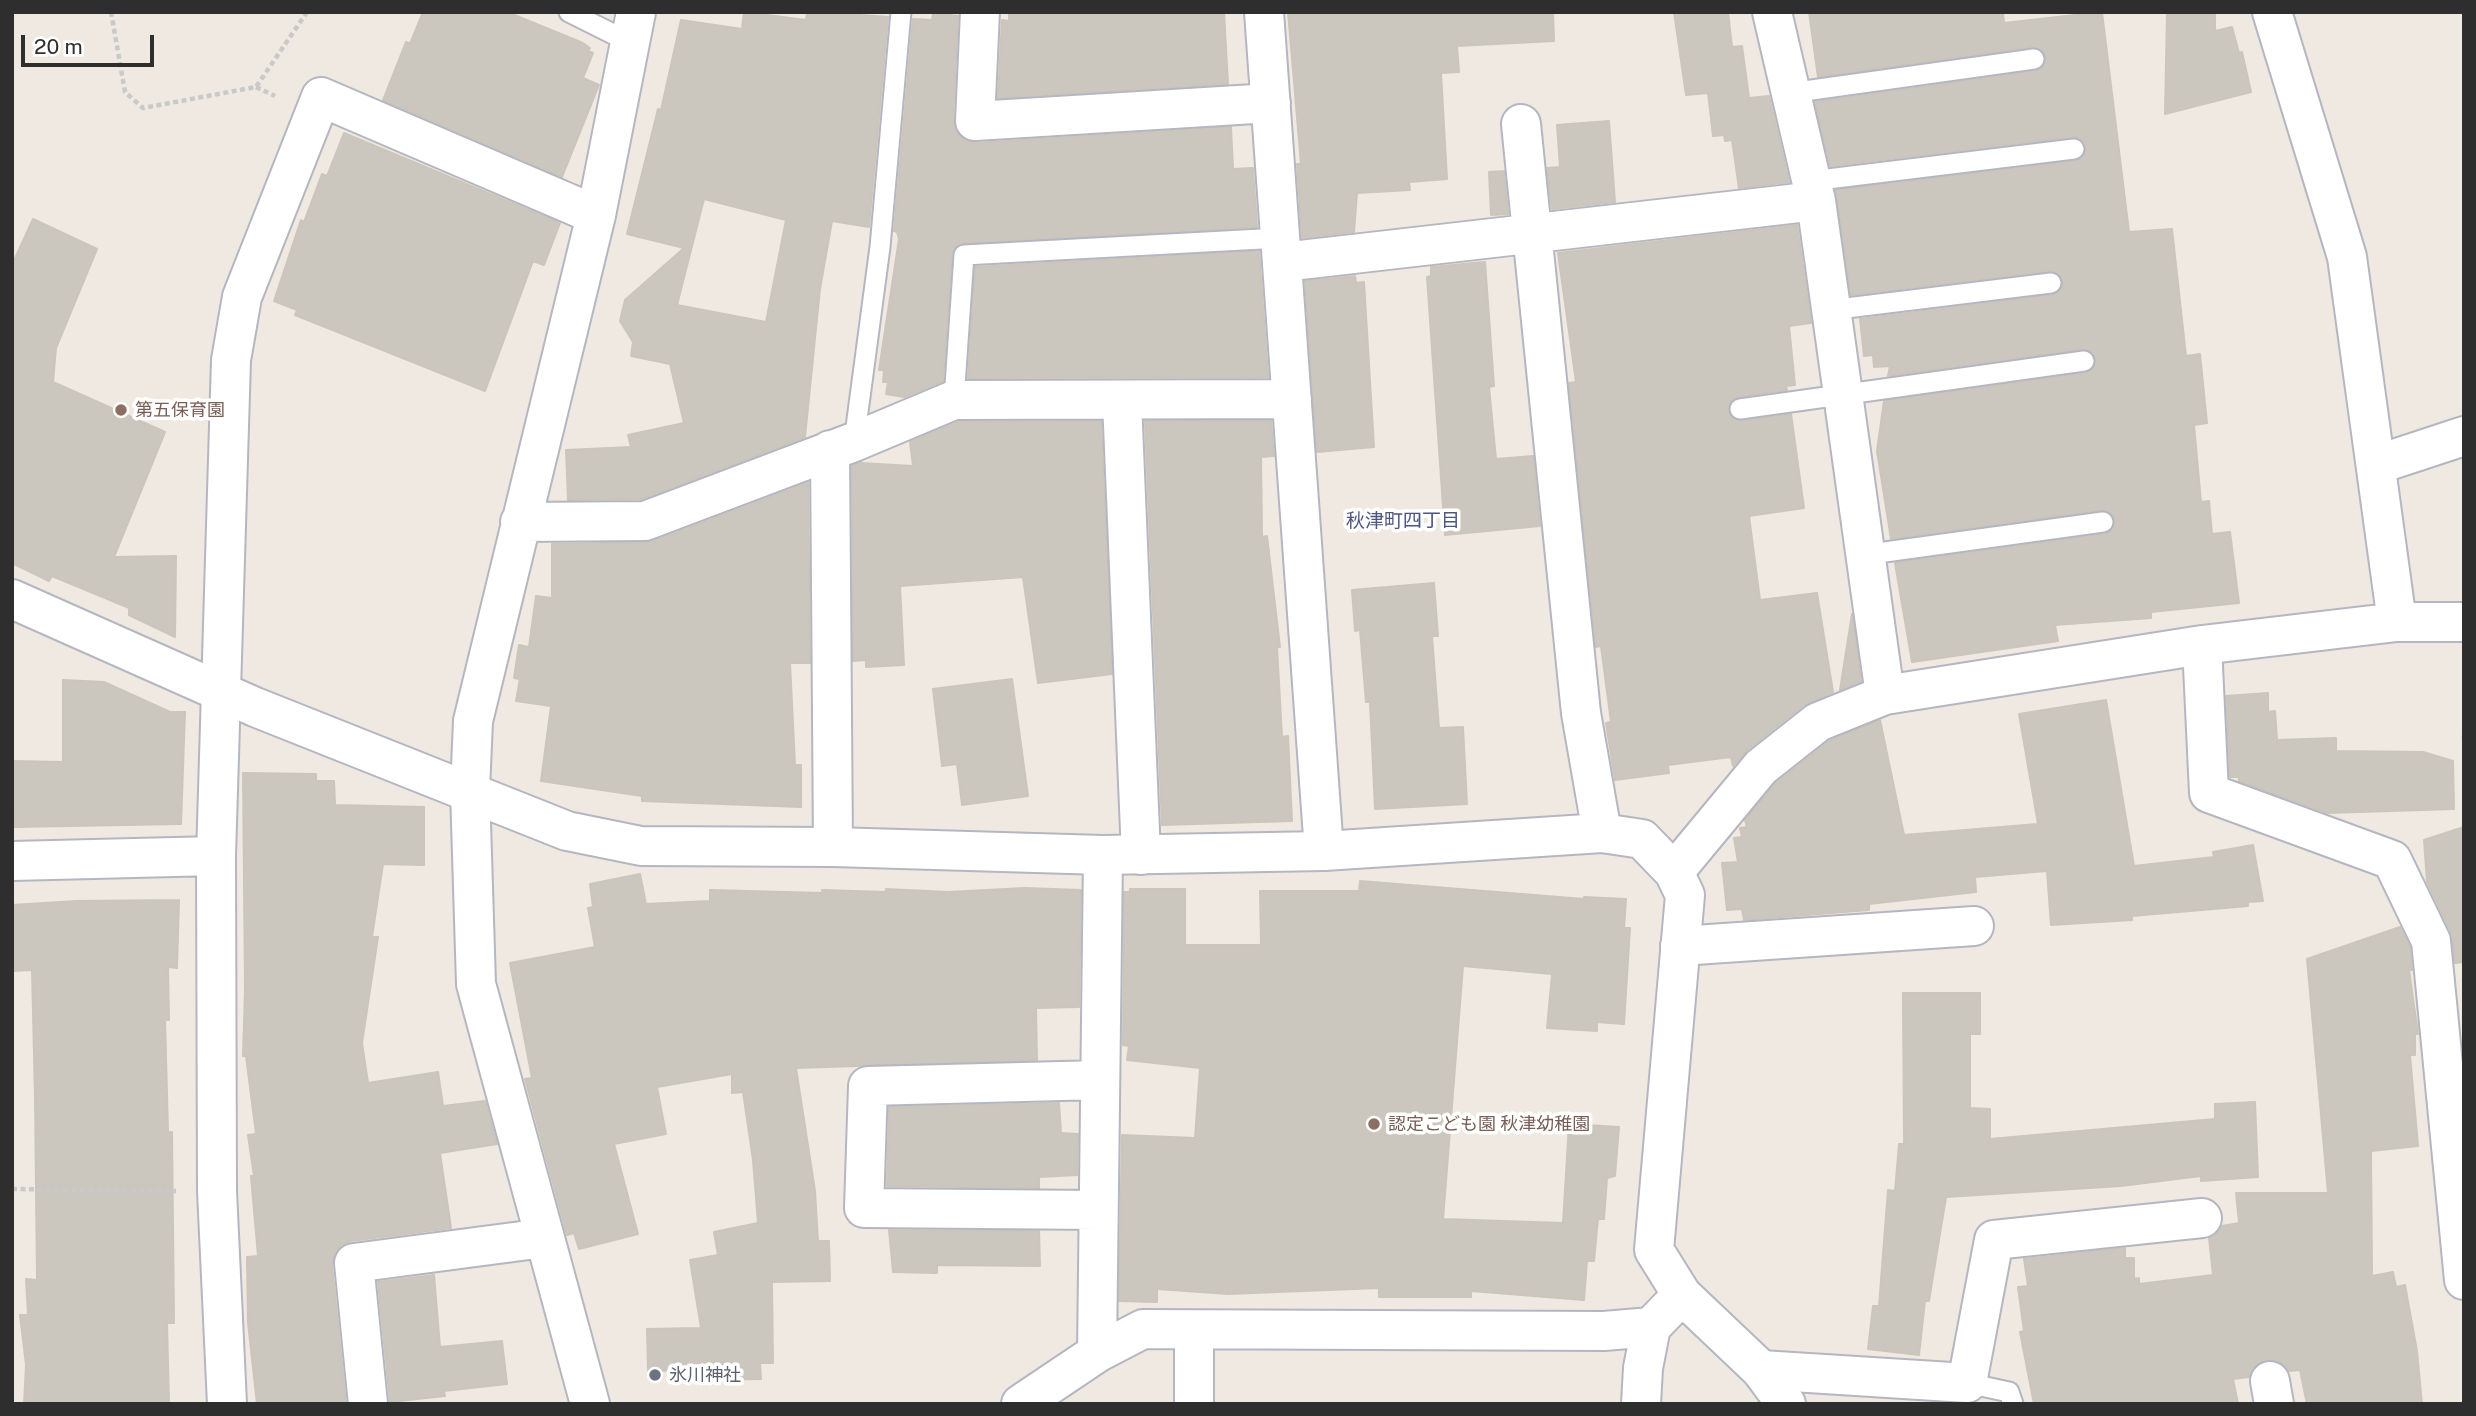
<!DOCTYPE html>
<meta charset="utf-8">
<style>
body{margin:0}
#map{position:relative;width:2476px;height:1416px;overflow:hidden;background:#efe9e1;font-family:"Public Sans",sans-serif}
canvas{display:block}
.frame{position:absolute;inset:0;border:14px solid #2e2e2e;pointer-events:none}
.scale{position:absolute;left:21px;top:35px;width:133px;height:32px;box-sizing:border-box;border:4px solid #2e2e2e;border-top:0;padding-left:9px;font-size:21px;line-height:24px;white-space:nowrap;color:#2e2e2e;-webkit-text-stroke:5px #fff;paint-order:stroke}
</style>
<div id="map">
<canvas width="2476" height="1416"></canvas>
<div class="frame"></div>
<div class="scale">20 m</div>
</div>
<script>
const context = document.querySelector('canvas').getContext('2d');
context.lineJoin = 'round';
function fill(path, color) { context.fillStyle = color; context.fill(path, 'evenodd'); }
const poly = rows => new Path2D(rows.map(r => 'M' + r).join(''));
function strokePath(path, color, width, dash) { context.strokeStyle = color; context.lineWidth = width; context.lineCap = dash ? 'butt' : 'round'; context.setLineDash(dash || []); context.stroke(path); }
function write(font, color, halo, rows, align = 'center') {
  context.font = font + ' "Public Sans","Noto Sans JP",sans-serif'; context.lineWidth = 7; context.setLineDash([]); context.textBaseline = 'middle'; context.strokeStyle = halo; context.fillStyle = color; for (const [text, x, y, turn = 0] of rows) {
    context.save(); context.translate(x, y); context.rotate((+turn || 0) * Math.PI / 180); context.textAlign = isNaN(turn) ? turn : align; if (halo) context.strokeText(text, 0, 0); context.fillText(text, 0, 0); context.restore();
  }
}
const building = poly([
 [423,12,507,12,583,43,590,48,588,51,593,53,583,78,599,85,562,177,383,100,406,42,410,44,423,12],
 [744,12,806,20,807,12,861,12,861,15,888,17,869,227,832,221,820,289,805,437,641,499,568,500,566,450,631,447,628,435,684,423,670,364,631,356,633,342,620,321,625,300,684,248,627,234,658,109,661,110,681,20,742,29,744,12],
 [704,199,786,220,766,322,677,305,704,199],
 [1009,12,1224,12,1228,84,998,98,1002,20,1009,21,1009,12],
 [1288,12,1553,12,1554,41,1457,46,1459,72,1441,73,1447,179,1409,182,1410,190,1357,193,1354,232,1302,238,1297,164,1301,164,1288,12],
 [1674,12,1728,12,1732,47,1742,46,1749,98,1769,96,1789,182,1739,188,1732,140,1725,141,1724,135,1713,136,1708,93,1686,95,1674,12],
 [1809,12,2003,12,2004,23,2102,12,2129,232,2172,229,2186,356,2200,354,2207,423,2194,425,2201,502,2209,501,2212,534,2230,532,2239,603,2151,612,2151,618,2055,625,2058,641,1912,662,1895,563,2105,534,2111,531,2115,521,2112,514,2101,510,1891,539,1877,451,1884,401,2086,373,2095,366,2096,359,2089,350,2082,349,1888,376,1890,366,1874,367,1873,355,1864,356,1860,319,2052,295,2062,288,2063,281,2056,272,2050,271,1851,295,1836,190,2075,161,2085,154,2086,147,2079,138,2073,137,1830,166,1815,102,2036,71,2042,68,2046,58,2043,51,2032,47,1818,77,1809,12],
 [2167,12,2215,12,2215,31,2232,27,2239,53,2242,52,2251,92,2165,114,2167,12],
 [933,13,958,16,953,120,956,131,964,140,976,143,1231,127,1233,169,1253,168,1257,227,958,244,952,254,943,381,904,397,886,394,888,382,883,382,884,370,879,370,899,239,897,232,894,231,913,19,932,20,933,13],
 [1609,121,1615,202,1552,209,1547,168,1560,167,1557,125,1609,121],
 [344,133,560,223,544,265,533,261,485,391,295,315,297,310,274,301,301,220,304,222,322,174,327,176,344,133],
 [1504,171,1508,214,1491,215,1489,172,1504,171],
 [33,219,97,249,56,348,53,382,165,432,114,557,176,556,175,637,129,615,129,608,52,576,49,581,12,563,12,265,33,219],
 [1797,225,1811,323,1789,326,1795,385,1786,386,1787,390,1738,397,1732,400,1728,410,1731,417,1741,421,1791,414,1804,508,1749,516,1760,600,1817,593,1833,692,1804,705,1747,750,1733,766,1731,757,1668,765,1669,773,1615,780,1606,723,1611,722,1601,646,1596,647,1569,383,1576,382,1558,253,1797,225],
 [1259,251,1268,377,968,378,975,267,1259,251],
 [1485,262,1494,386,1489,387,1496,459,1533,456,1540,526,1445,535,1427,277,1431,276,1431,267,1485,262],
 [1355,276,1356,283,1364,282,1374,447,1317,452,1305,281,1355,276],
 [1101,421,1112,674,1038,683,1023,577,900,586,904,665,866,667,866,660,853,661,852,466,860,463,913,466,910,442,958,422,1101,421],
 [1145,421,1271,421,1274,456,1261,457,1262,537,1267,536,1280,647,1277,647,1282,737,1288,736,1292,821,1162,825,1145,421],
 [808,483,810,663,790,663,795,765,801,765,801,807,642,801,642,796,541,781,551,706,516,701,520,679,514,678,519,645,529,647,536,596,552,598,552,544,652,542,808,483],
 [1434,583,1438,636,1432,636,1439,728,1463,727,1467,804,1375,809,1370,702,1366,702,1360,630,1355,631,1352,590,1434,583],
 [1852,614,1861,681,1840,690,1852,614],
 [1012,679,1028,796,962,805,957,764,942,766,933,689,1012,679],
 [63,680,104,682,170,712,185,712,181,824,14,827,12,761,63,762,63,680],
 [2268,693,2268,712,2275,711,2277,740,2336,738,2336,751,2423,752,2453,761,2454,809,2328,813,2239,781,2239,777,2230,777,2226,696,2268,693],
 [2106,700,2134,866,2214,857,2213,852,2253,845,2263,901,2248,902,2248,906,2132,916,2132,920,2051,925,2047,871,1975,877,1976,892,1869,904,1869,910,1744,920,1742,909,1727,910,1722,863,1738,862,1734,838,1742,837,1740,828,1747,827,1745,820,1776,783,1829,741,1880,720,1904,835,2038,824,2019,714,2106,700],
 [243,773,316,774,316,781,334,781,335,805,424,807,424,865,383,864,372,937,378,937,362,1043,368,1083,438,1072,443,1106,485,1101,497,1144,440,1153,451,1228,351,1241,341,1245,334,1254,332,1265,346,1404,257,1404,248,1323,247,1257,258,1256,251,1176,254,1176,248,1135,256,1134,246,1056,243,1056,245,990,243,773],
 [2464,827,2464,962,2455,963,2451,932,2427,882,2424,840,2464,827],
 [640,874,646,904,710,901,710,890,822,893,822,890,886,892,886,889,948,892,1025,888,1081,890,1079,1007,1036,1008,1037,1060,796,1068,815,1191,818,1241,829,1241,830,1281,772,1282,773,1363,760,1363,761,1379,706,1380,706,1370,648,1371,647,1329,701,1328,690,1260,718,1255,714,1232,758,1223,753,1160,743,1092,732,1093,732,1074,657,1087,666,1134,614,1144,638,1234,579,1249,574,1233,567,1235,525,1079,532,1078,510,963,595,947,588,908,593,907,590,884,640,874],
 [1360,881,1584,899,1584,897,1626,899,1624,928,1630,928,1624,1024,1597,1022,1597,1031,1547,1028,1552,974,1463,966,1443,1219,1563,1223,1569,1124,1619,1127,1615,1176,1607,1178,1604,1219,1598,1219,1594,1261,1587,1261,1584,1300,1471,1291,1471,1297,1379,1297,1379,1288,1228,1294,1157,1289,1157,1302,1119,1301,1122,1135,1195,1138,1200,1068,1127,1060,1129,1046,1123,1045,1124,892,1130,892,1130,889,1185,889,1185,945,1261,945,1260,891,1359,891,1360,881],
 [179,900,177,968,168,967,169,1020,165,1020,168,1132,172,1132,174,1323,167,1323,169,1403,24,1404,26,1365,20,1315,28,1315,26,1279,37,1280,35,1097,32,970,12,971,12,905,77,901,179,900],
 [2400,927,2410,947,2412,970,2409,970,2418,1034,2415,1034,2415,1055,2410,1055,2418,1146,2371,1151,2372,1276,2393,1272,2396,1287,2405,1285,2417,1351,2422,1404,2307,1404,2300,1370,2289,1371,2278,1361,2267,1359,2256,1365,2249,1377,2233,1379,2238,1404,2034,1404,2020,1332,2024,1331,2018,1287,2028,1286,2024,1259,2125,1248,2125,1258,2134,1258,2134,1279,2139,1278,2139,1284,2213,1275,2209,1238,2222,1226,2239,1223,2236,1193,2328,1193,2307,959,2400,927],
 [1903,993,1980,993,1980,1034,1970,1034,1970,1108,1990,1109,1990,1139,2215,1119,2215,1104,2255,1102,2258,1177,2201,1181,2201,1176,2121,1186,1946,1197,1929,1301,1925,1301,1919,1355,1868,1349,1873,1306,1879,1306,1888,1190,1895,1191,1899,1144,1904,1144,1903,993],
 [1059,1103,1061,1133,1078,1134,1077,1175,1039,1177,1039,1188,887,1186,889,1107,1059,1103],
 [889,1230,1039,1231,1040,1266,937,1265,937,1273,893,1272,889,1230],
 [434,1275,440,1347,502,1341,507,1384,444,1391,445,1396,390,1402,378,1282,434,1275]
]);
const path = poly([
 [111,12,125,92,143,108,256,87,307,12],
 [256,87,275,96],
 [2464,735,2464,743],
 [12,1189,176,1191]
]);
const service = poly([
 [569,12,631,43],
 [1790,93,2034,59],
 [1811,181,2074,149],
 [1830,310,2051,283],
 [954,400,964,255,1280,238],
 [1740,409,2084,361],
 [854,442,880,247,901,12],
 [1863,555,2103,522],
 [1967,1383,2009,1392,2013,1404]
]);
const minor = poly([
 [980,12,975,121,1271,103],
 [1264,12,1324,851],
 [1772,12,1816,201,1885,695],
 [2272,12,2347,257,2397,622],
 [1521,124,1581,713,1602,833],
 [1283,262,1816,201],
 [1122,401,1141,855],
 [830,450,833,847],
 [2376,465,2464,436],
 [520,522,645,521,854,442,954,400,1292,399],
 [2202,645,2209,793,2392,860,2431,941,2464,1280],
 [12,861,216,856],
 [1674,872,1761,767,1818,722,1885,695,2202,645,2397,622,2464,622],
 [1680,946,1974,926],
 [1098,1210,864,1208,868,1086,1100,1080],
 [1097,1353,1103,855],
 [1761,1370,1967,1383,1994,1240,2202,1218],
 [2270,1381,2274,1404],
 [227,1404,217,1191,216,856,231,360,242,297,321,97,596,215],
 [368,1404,354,1263,544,1238],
 [590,1404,476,984,470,790,473,721,596,215,636,12],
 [1021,1404,1097,1353,1143,1329,1604,1331,1651,1327,1682,1295],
 [1194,1404,1194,1330],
 [1641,1404,1643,1368,1651,1327]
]);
const tertiary = poly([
 [12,599,255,707,567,831,641,846,833,847,1103,855,1324,851,1602,833,1642,839,1674,872,1685,895,1654,1250,1682,1295,1761,1370,1786,1404]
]);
const markers = [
 [121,410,7,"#8d6e63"],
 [1374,1124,7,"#8d6e63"],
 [655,1375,7,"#6b7280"]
];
const educationNames = [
 ["第五保育園",135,410],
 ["認定こども園 秋津幼稚園",1388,1124]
];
const worshipNames = [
 ["氷川神社",669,1375]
];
const neighbourhoodNames = [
 ["秋津町四丁目",1403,521]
];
fill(building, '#cbc7bf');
strokePath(building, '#cbc5ba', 2);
strokePath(service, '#b4b7c1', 23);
strokePath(minor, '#b4b7c1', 42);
strokePath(tertiary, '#b4b7c1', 42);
strokePath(path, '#c9c9c9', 4.5, [5, 3.5]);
strokePath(service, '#fff', 19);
strokePath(minor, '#fff', 38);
strokePath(tertiary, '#fff', 38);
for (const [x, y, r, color] of markers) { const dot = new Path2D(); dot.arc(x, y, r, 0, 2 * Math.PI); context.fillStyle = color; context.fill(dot); strokePath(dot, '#fff', 2.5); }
write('18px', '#785e54', '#fff', educationNames, 'left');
write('18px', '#5b616d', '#fff', worshipNames, 'left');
write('19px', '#4d5680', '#fff', neighbourhoodNames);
</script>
